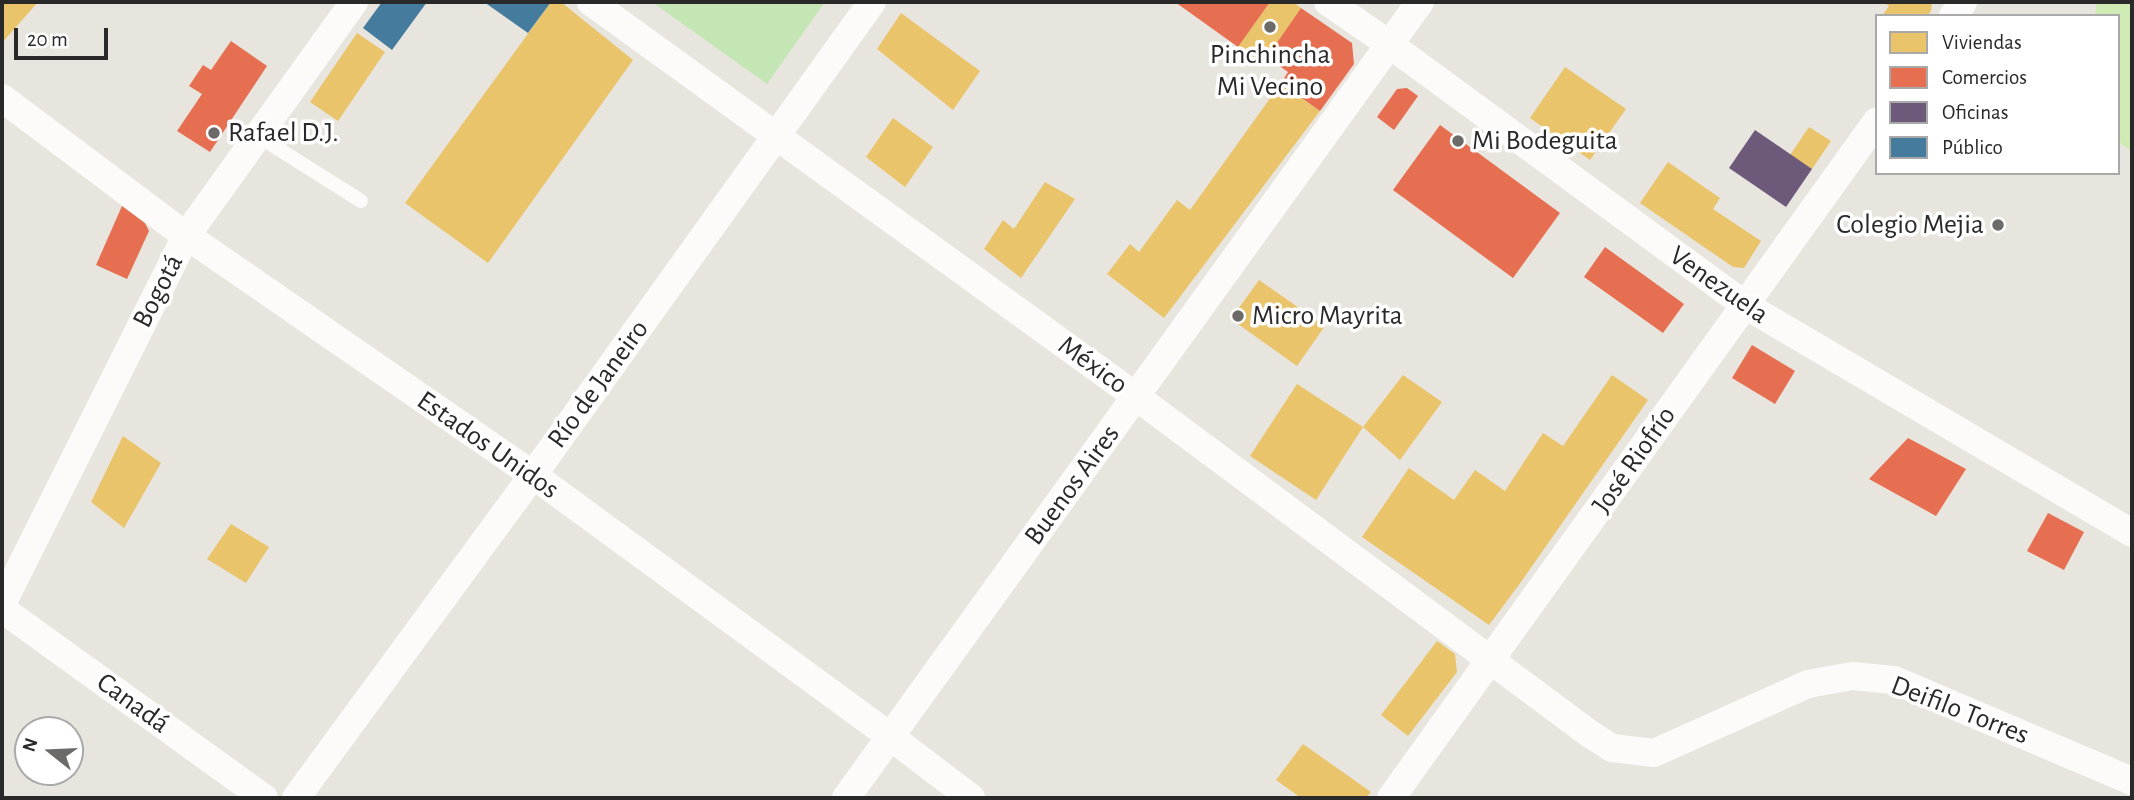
<!DOCTYPE html>
<meta charset="utf-8">
<style>
body{margin:0}
#map{position:relative;width:2134px;height:800px;overflow:hidden;background:#e8e5de;font-family:"Alegreya Sans",sans-serif}
canvas{display:block}
.frame{position:absolute;inset:0;border:4px solid #292929;pointer-events:none}
.legend{position:absolute;left:1875px;top:14px;width:245px;height:161px;box-sizing:border-box;background:#fff;border:2px solid #a9a9a9;margin:0;padding:9px 12px;list-style:none;font-size:21px;color:#292929}
.legend li{display:flex;align-items:center;gap:14px;height:35px}
.legend b{width:35px;border:2px solid #a9a9a9}
.north{position:absolute;left:14px;top:716px;width:70px;height:70px;box-sizing:border-box;background:#fff;border:2px solid #a9a9a9;border-radius:50%;rotate:288deg;font-size:19px;font-weight:700;line-height:28px;text-align:center;color:#292929}
.north::after{content:'';display:block;margin:auto;width:24px;height:32px;background:#6c6b68;clip-path:polygon(50% 0,100% 100%,50% 72%,0 100%)}
.scale{position:absolute;left:14px;top:28px;width:94px;height:32px;box-sizing:border-box;border:4px solid #292929;border-top:0;padding-left:9px;font-size:21px;line-height:24px;white-space:nowrap;color:#292929;-webkit-text-stroke:5px #fff;paint-order:stroke}
</style>
<div id="map">
<canvas width="2134" height="800"></canvas>
<div class="frame"></div>
<ul class="legend">
<li><b style="height:19px;background:#e9c46a"></b>Viviendas</li>
<li><b style="height:19px;background:#e76f51"></b>Comercios</li>
<li><b style="height:19px;background:#6d597a"></b>Oficinas</li>
<li><b style="height:19px;background:#457b9d"></b>Público</li>
</ul>
<div class="north">N</div>
<div class="scale">20 m</div>
</div>
<script>
const context = document.querySelector('canvas').getContext('2d');
context.lineJoin = 'round';
function fill(path, color) { context.fillStyle = color; context.fill(path, 'evenodd'); }
const poly = rows => new Path2D(rows.map(r => 'M' + r).join(''));
function strokePath(path, color, width, dash) { context.strokeStyle = color; context.lineWidth = width; context.lineCap = dash ? 'butt' : 'round'; context.setLineDash(dash || []); context.stroke(path); }
function write(font, color, halo, rows, align = 'center') {
  context.font = font + ' "Alegreya Sans",sans-serif'; context.lineWidth = 7; context.setLineDash([]); context.textBaseline = 'middle'; context.strokeStyle = halo; context.fillStyle = color; for (const [text, x, y, turn = 0] of rows) {
    context.save(); context.translate(x, y); context.rotate((+turn || 0) * Math.PI / 180); context.textAlign = isNaN(turn) ? turn : align; if (halo) context.strokeText(text, 0, 0); context.fillText(text, 0, 0); context.restore();
  }
}
const green = poly([
 [652,2,825,2,767,84]
]);
const pitch = poly([
 [2097,2,2132,2,2132,151,2122,145,2118,139,2118,16,2095,16]
]);
const homes = poly([
 [2,2,38,2,2,43],
 [551,2,561,2,633,60,488,263,405,203],
 [1270,2,1293,2,1301,8,1263,63,1238,47],
 [1883,2,1932,2,1931,11,1927,16,1882,16,1889,6],
 [901,13,980,71,953,110,877,49],
 [357,33,385,52,338,121,310,102],
 [1565,67,1626,109,1590,160,1530,118],
 [1281,83,1320,111,1164,318,1107,274,1130,244,1139,252,1177,200,1190,210],
 [893,118,933,147,905,187,866,157],
 [1809,127,1831,141,1812,169,1790,155],
 [1668,162,1720,198,1713,209,1761,241,1744,268,1733,267,1640,203],
 [1045,182,1075,199,1021,278,984,249,1003,220,1014,229],
 [1259,280,1325,326,1297,366,1231,319],
 [1403,375,1442,402,1400,460,1363,427],
 [1612,375,1648,400,1521,582,1489,625,1362,537,1409,468,1454,500,1475,470,1505,491,1543,433,1563,446],
 [1297,384,1363,427,1316,500,1250,456],
 [123,436,161,463,124,528,91,502],
 [231,524,269,547,246,583,207,559],
 [1437,641,1455,654,1457,672,1408,736,1381,715],
 [1303,744,1371,792,1366,798,1301,798,1276,780]
]);
const shops = poly([
 [1175,2,1270,2,1238,47],
 [1301,8,1352,43,1354,64,1320,111,1281,83,1288,72,1267,57],
 [231,41,267,66,210,152,177,131,202,94,189,86,203,65,211,70],
 [1407,88,1418,96,1394,130,1377,117,1397,89],
 [1440,125,1560,213,1513,278,1393,190],
 [122,206,145,223,149,231,127,279,96,265],
 [1605,247,1684,304,1663,333,1584,277],
 [1752,345,1795,371,1775,404,1732,378],
 [1908,438,1966,469,1936,516,1869,479],
 [2048,513,2084,532,2064,570,2027,551]
]);
const offices = poly([
 [1755,130,1812,169,1786,207,1729,168]
]);
const public = poly([
 [382,2,427,2,392,50,363,28],
 [484,2,551,2,528,33]
]);
const lane = poly([
 [258,136,361,201]
]);
const street = poly([
 [591,2,1123,387,1590,734,1612,748,1654,753,1808,684,1852,676,1894,680,2132,781],
 [1328,2,1389,44,1745,305,2132,533],
 [1953,16,1963,2],
 [2,98,174,227,533,475,891,737,971,798],
 [2,604,186,236,354,2],
 [2,609,264,798],
 [296,798,533,475,872,2],
 [846,798,1420,2],
 [1391,798,1877,121]
]);
const markers = [
 [1270,27,7,"#6c6b68"],
 [214,133,7,"#6c6b68"],
 [1458,141,7,"#6c6b68"],
 [1998,225,7,"#6c6b68"],
 [1238,316,7,"#6c6b68"]
];
const poiNames = [
 ["Pinchincha",1270,55,"center"],
 ["Mi Vecino",1270,87,"center"],
 ["Rafael D.J.",228,133],
 ["Mi Bodeguita",1472,141],
 ["Colegio Mejia",1984,225,"right"],
 ["Micro Mayrita",1252,316]
];
const streetNames = [
 ["Venezuela",1719,285,35],
 ["Bogotá",158,291,-63],
 ["México",1093,365,36],
 ["Río de Janeiro",598,384,-54],
 ["Estados Unidos",488,445,35],
 ["José Riofrío",1634,460,-55],
 ["Buenos Aires",1072,485,-54],
 ["Canadá",133,703,36],
 ["Deifilo Torres",1960,710,21]
];
fill(green, '#c4e6b5');
fill(pitch, '#cfeab2');
fill(homes, '#e9c46a');
fill(shops, '#e76f51');
fill(offices, '#6d597a');
fill(public, '#457b9d');
strokePath(lane, '#fcfbfa', 14);
strokePath(street, '#fcfbfa', 28);
for (const [x, y, r, color] of markers) { const dot = new Path2D(); dot.arc(x, y, r, 0, 2 * Math.PI); context.fillStyle = color; context.fill(dot); strokePath(dot, '#fff', 2.5); }
write('28px', '#292929', '#fff', poiNames, 'left');
write('28px', '#292929', '#fff', streetNames);
</script>
